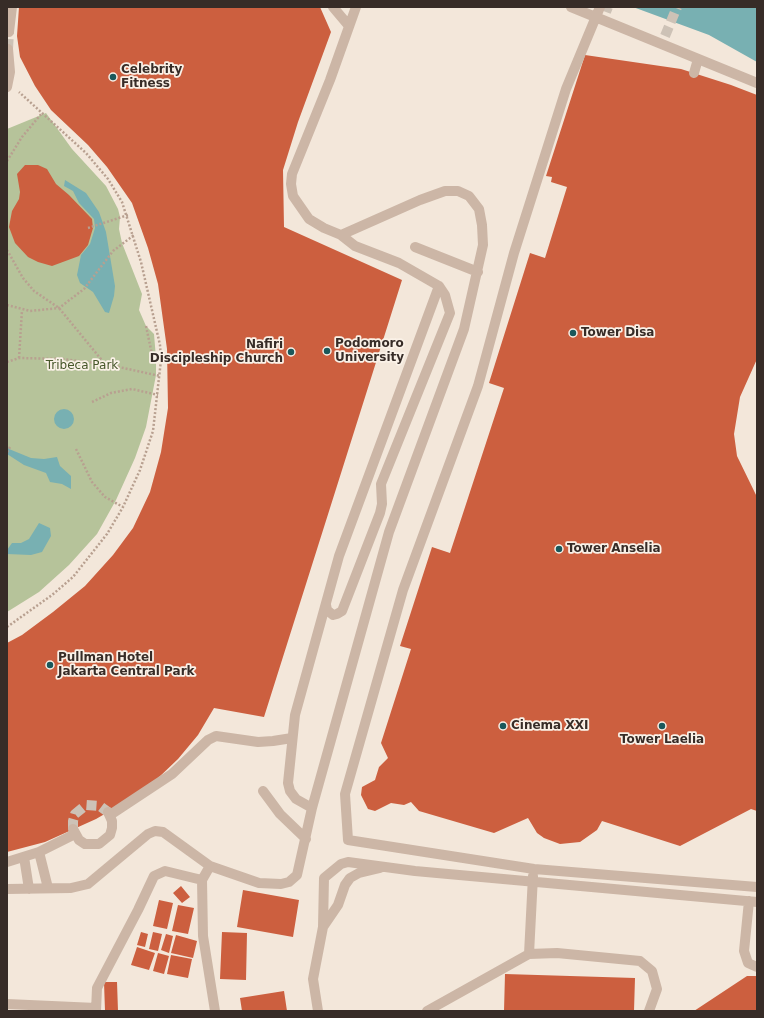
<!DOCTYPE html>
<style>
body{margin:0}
#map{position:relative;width:764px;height:1018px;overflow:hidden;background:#f3e7da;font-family:"DejaVu Sans",sans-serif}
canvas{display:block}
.frame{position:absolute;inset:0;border:8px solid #372c27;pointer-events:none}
</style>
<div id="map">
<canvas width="764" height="1018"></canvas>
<div class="frame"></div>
</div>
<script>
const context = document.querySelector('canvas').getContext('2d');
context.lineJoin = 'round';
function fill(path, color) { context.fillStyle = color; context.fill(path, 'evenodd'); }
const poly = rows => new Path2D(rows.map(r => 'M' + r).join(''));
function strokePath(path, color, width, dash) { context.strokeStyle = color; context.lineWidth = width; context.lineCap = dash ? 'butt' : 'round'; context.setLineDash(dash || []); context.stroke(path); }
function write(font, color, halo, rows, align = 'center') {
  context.font = font + ' "DejaVu Sans",sans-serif'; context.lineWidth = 3.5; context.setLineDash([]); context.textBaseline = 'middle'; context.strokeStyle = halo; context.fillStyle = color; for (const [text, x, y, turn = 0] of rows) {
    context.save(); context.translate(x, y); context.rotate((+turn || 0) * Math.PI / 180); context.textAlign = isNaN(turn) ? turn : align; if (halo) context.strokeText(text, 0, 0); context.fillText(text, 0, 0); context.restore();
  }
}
const green = poly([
 [46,113,72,149,106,186,118,209,120,217,119,229,122,243,142,294,139,310,146,326,154,334,156,358,156,375,146,427,135,458,116,500,97,534,69,565,39,592,7,612,7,129]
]);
const water = poly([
 [633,7,757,7,757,62,709,35],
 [65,180,86,193,99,212,106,232,115,286,114,296,109,313,105,312,93,292,80,283,77,275,81,255,90,244,95,228,94,219,79,203,73,191,64,186],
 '54 419a10 10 0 1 1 20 0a10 10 0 1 1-20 0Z',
 [7,446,9,449,31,458,44,459,57,457,60,466,71,476,71,489,62,484,50,482,46,473,24,465,7,454],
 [39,523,50,528,51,536,42,552,31,555,7,554,7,550,12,543,21,543,29,539]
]);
const building = poly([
 [19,7,320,7,331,32,298,122,283,170,284,227,402,280,264,717,214,708,198,735,178,759,156,780,127,801,96,819,45,842,7,852,7,643,22,635,53,612,85,586,113,555,133,528,150,492,161,452,168,408,167,349,158,284,148,248,132,203,107,167,88,145,51,110,35,86,20,57,17,36],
 [585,55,681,69,731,85,757,95,757,359,740,397,734,434,737,456,757,497,757,811,751,809,680,846,602,821,597,830,580,842,560,844,544,838,537,833,528,818,494,833,419,811,411,802,404,805,391,803,375,811,368,809,361,795,362,787,375,780,379,767,388,758,381,743,411,649,400,646,432,547,450,553,504,388,489,383,530,253,545,258,567,187,551,182,552,177,546,176],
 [25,165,38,165,47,169,56,184,69,195,92,219,93,228,88,245,79,256,52,266,38,262,28,257,15,243,9,227,12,211,19,199,20,192,17,174],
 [181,886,190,897,182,903,173,893],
 [243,890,299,900,293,937,237,927],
 [159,900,173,903,167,929,153,926],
 [178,905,194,908,188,934,172,931],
 [141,932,148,934,145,947,137,945],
 [153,932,162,934,158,951,149,949],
 [222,932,247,933,246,980,220,979],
 [166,934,173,936,169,953,161,950],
 [176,935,197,941,193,958,171,953],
 [137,947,155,953,149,970,131,965],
 [158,953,169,956,164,974,153,971],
 [171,955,192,959,188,978,167,974],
 [505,974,635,978,634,1011,504,1011],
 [747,976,757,976,757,1011,694,1011],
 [104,982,117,982,118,1011,105,1011],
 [284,991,287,1011,242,1011,240,998]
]);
const minorTunnel = poly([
 [606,12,608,7],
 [665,36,677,7],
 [8,49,9,32],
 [73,829,73,821,75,814,86,805,100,806,108,812]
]);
const path = poly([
 [7,161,22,137,42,113],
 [88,228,128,215],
 [7,250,23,278,34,291,59,308,105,364],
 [7,305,30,311,59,308,84,289,113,251,134,235],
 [146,326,153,359,161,360],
 [19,358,22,310],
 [7,362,19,358,62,359,105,364,160,376],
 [92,402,111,393,132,389,158,395],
 [7,419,8,419],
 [76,449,92,482,105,497,123,507],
 [7,452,10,447],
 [7,627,52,595,73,577,107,534,123,507,140,470,153,431,161,360,160,345,141,262,122,202,108,179,86,153,19,92]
]);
const minor = poly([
 [333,7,349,26],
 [571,7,757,83],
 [600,7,566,89,514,253,478,386,403,590,345,794,348,840,534,869,757,887],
 [9,32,12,7],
 [694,73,698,59],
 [7,87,10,72,8,49],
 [415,247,478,272],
 [326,605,327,610,333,615,337,614,342,611,380,513,382,504,381,484,450,313,445,295,439,286],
 [263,791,280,814,306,839],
 [312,808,296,799,290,791,288,783,295,715,339,556,439,286,399,263,355,246,341,235,324,228,309,219,293,196,291,184,292,174,330,80,356,7],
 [110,815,172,774,208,740,216,736,258,742,273,741,292,738],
 [73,829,79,840,85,844,99,844,110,835,112,828,112,821,108,812],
 [39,852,48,888],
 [24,857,29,889],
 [7,862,39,852,75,834],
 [210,866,202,880,203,936,215,1011],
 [7,889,71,888,88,884,148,834,155,831,163,832,210,866,259,883,281,884,289,882,297,875,312,808,389,532,464,329,483,245,482,225,479,209,469,196,458,191,445,191,420,200,341,235],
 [749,901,744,951,748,963,757,967],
 [323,927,338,905,345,885,350,878,359,873,380,868],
 [529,954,533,876],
 [7,1004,96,1008],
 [96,1011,97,988,138,910,154,876,165,871,202,880],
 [318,1011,313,979,323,927,324,878,341,864,348,862,415,871,757,902],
 [427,1011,529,954,557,953,640,961,652,971,657,989,649,1011]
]);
const markers = [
 [113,77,4,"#1a585b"],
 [573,333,4,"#1a585b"],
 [327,351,4,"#1a585b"],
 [291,352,4,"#1a585b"],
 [559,549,4,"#1a585b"],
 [50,665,4,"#1a585b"],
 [503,726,4,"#1a585b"],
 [662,726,4,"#1a585b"]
];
const poiNames = [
 ["Celebrity",121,70],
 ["Fitness",121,84],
 ["Tower Disa",581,333],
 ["Podomoro",335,344],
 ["University",335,358],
 ["Nafiri",283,345,"right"],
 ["Discipleship Church",283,359,"right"],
 ["Tower Anselia",567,549],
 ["Pullman Hotel",58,658],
 ["Jakarta Central Park",58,672],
 ["Cinema XXI",511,726],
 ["Tower Laelia",662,740,"center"]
];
const parkNames = [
 ["Tribeca Park",82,366]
];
fill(green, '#b6c39a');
fill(water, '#78b0b2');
fill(building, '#cc5f3f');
strokePath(minorTunnel, '#cdc2b6', 10, [10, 5]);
strokePath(path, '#b8a090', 2.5, [2, 2]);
strokePath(minor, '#ccb6a6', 10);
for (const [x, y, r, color] of markers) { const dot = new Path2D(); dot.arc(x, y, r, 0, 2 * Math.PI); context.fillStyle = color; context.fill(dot); strokePath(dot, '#faf1e7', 1.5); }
write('bold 12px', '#372c27', '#faf1e7', poiNames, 'left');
write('12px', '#47572a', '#faf1e7', parkNames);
</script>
